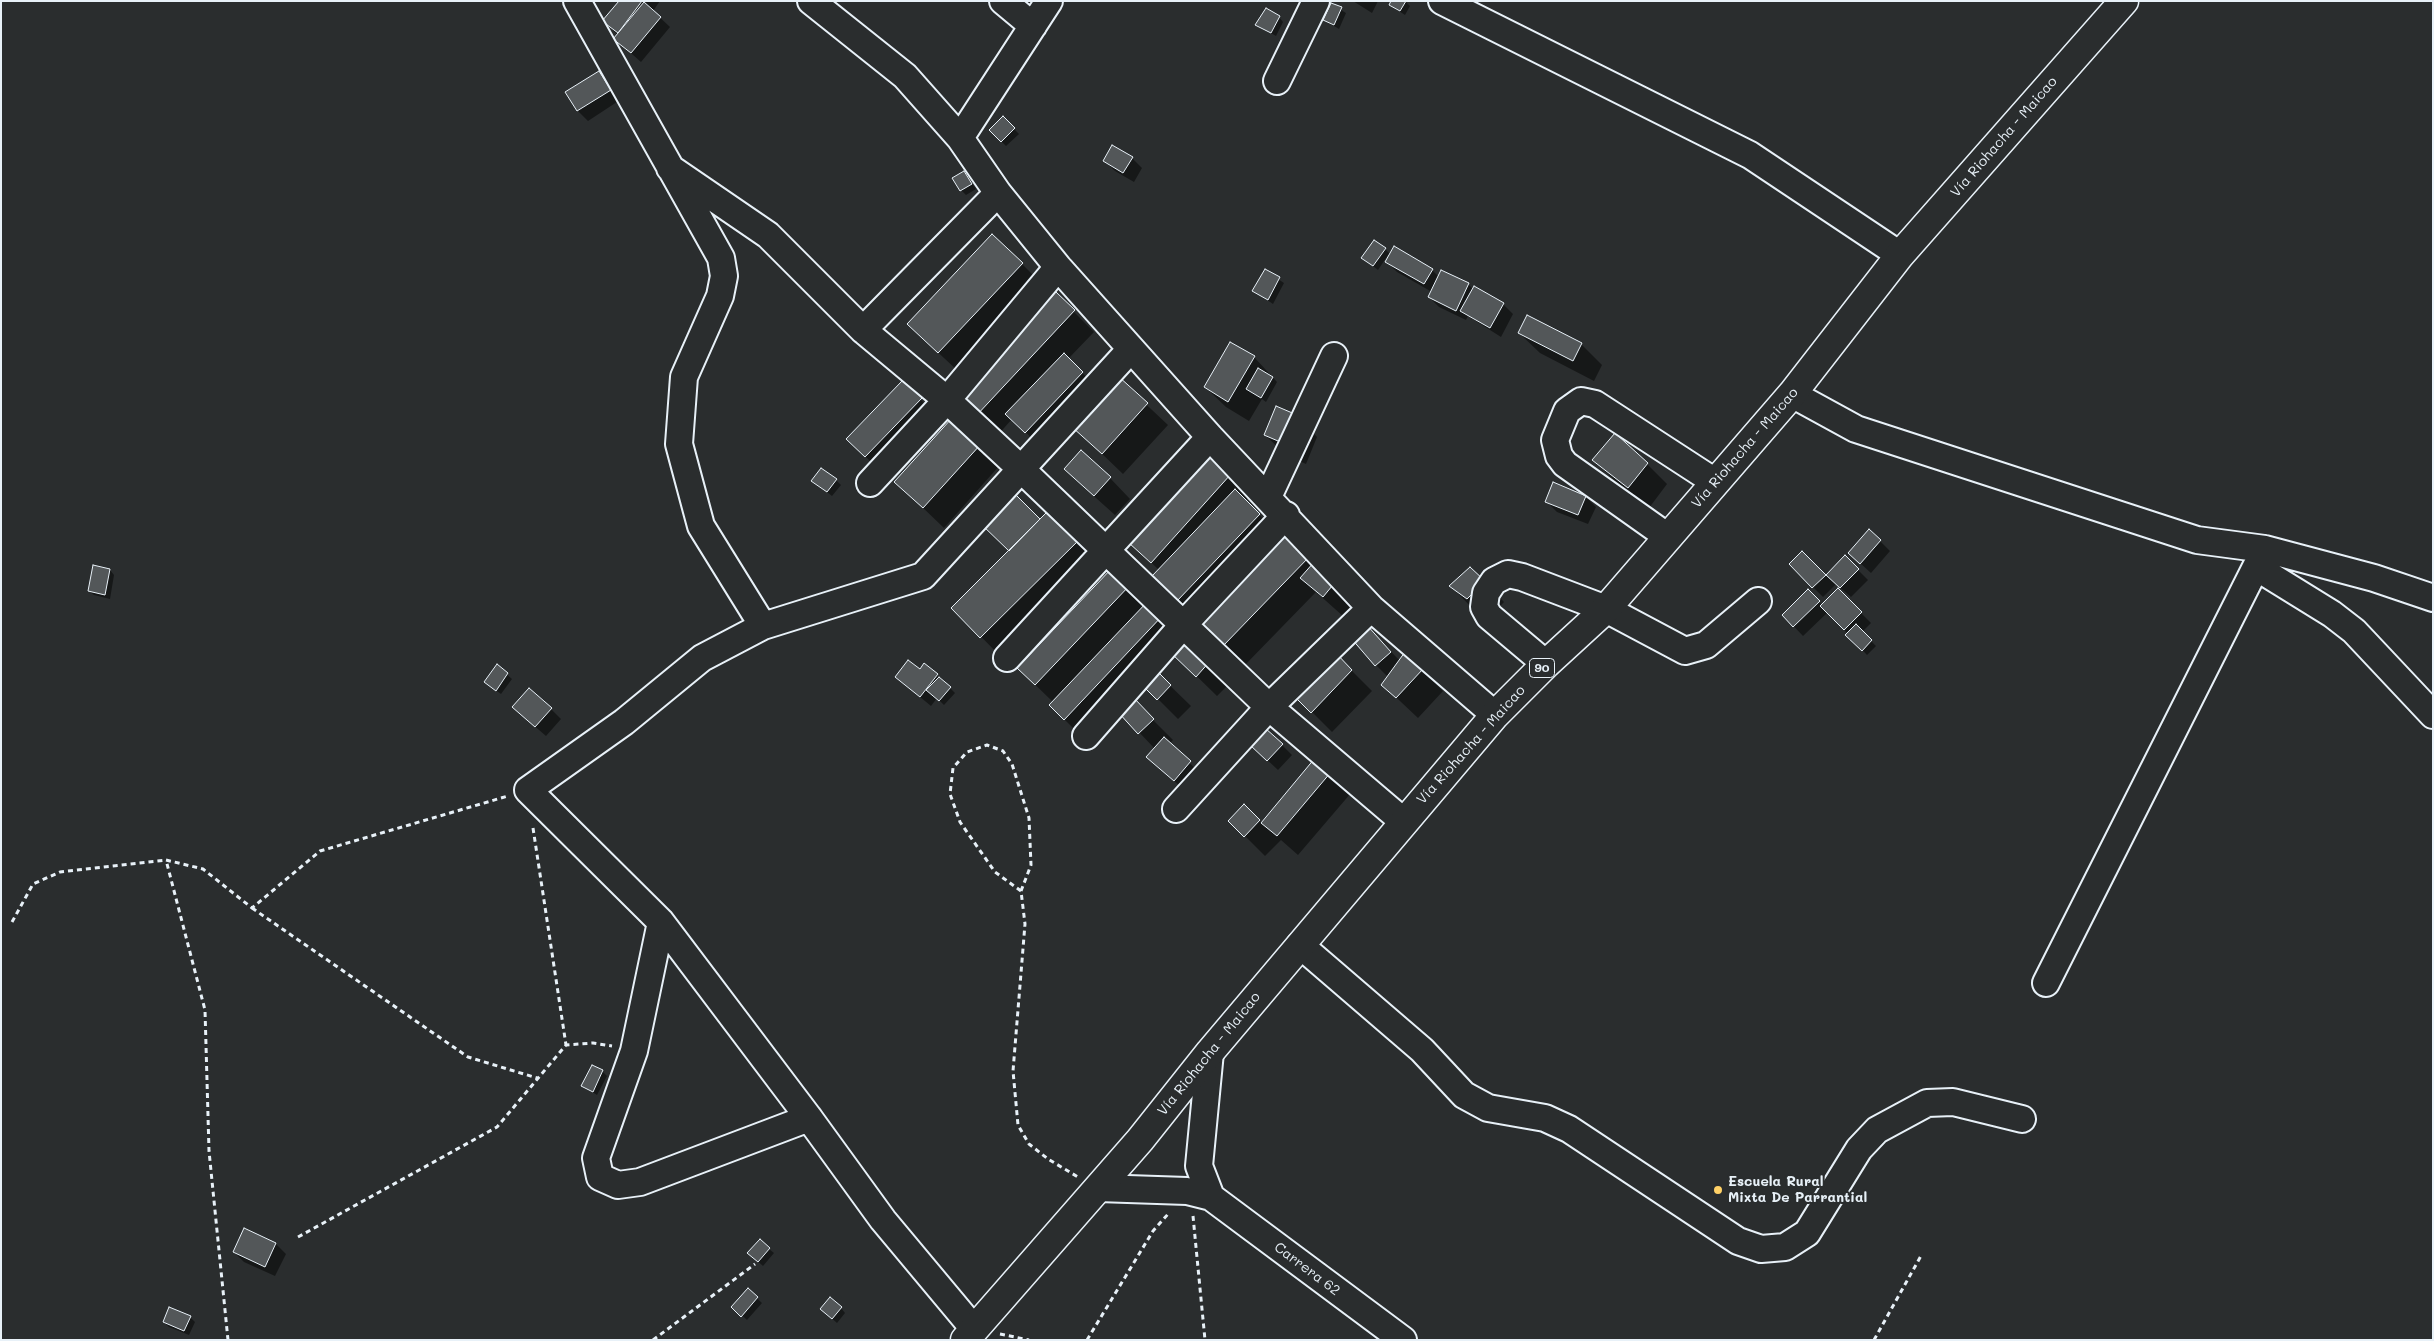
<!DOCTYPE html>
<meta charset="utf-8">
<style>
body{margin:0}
#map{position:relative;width:2434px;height:1341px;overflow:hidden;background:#2a2d2e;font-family:Mali,sans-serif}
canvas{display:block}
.frame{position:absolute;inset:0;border:2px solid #e8f1f8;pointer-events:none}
</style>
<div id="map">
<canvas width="2434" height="1341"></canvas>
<div class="frame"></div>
</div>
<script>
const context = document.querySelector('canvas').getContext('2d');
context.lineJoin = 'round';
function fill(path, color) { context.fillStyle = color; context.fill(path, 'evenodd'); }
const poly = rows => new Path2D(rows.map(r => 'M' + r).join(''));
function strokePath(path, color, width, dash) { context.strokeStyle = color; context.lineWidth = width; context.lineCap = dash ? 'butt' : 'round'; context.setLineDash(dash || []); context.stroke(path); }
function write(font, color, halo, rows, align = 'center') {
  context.font = font + ' Mali,sans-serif'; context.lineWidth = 4; context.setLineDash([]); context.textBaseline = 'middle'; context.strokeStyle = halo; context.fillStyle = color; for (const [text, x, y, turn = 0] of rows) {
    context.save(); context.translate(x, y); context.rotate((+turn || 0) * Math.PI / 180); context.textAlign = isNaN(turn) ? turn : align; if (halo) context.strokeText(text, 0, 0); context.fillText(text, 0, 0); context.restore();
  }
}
const shadow = poly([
 [620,1,660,1,653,11,670,27,641,62,615,39,618,35,603,21],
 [1353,1,1378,1,1372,13],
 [1405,1,1410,6,1405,15,1390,5],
 [1331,4,1346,13,1339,29,1324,20],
 [1279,17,1283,22,1276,36,1257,25],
 [599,72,609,82,620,100,588,121,578,111,567,93],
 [1003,118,1019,134,1006,146,990,130],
 [1132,158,1142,168,1134,182,1115,171,1105,161],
 [964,172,976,189,966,195,961,190],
 [1385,249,1391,255,1432,270,1439,277,1468,284,1473,289,1503,304,1513,314,1501,337,1468,316,1466,320,1439,307,1429,297,1432,292,1397,272,1387,262,1390,256,1388,255,1378,270,1363,258],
 [1022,264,1042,284,959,372,929,344],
 [1266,271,1284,283,1273,304,1254,291],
 [1056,294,1094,332,1068,359,1104,394,1118,378,1168,425,1123,474,1072,425,1046,452,1012,419,997,436,958,399],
 [1528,317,1581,344,1602,365,1594,381,1540,353,1519,333],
 [1231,343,1254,357,1277,382,1266,402,1262,399,1249,421,1226,407,1205,387],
 [903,382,941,420,886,477,848,439],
 [1297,416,1317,437,1306,464,1286,455,1265,435],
 [980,445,1000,465,944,528,896,482],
 [1209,456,1250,496,1245,501,1280,535,1198,620,1154,576,1160,571,1131,543],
 [1594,460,1647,464,1667,484,1649,508,1614,480],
 [1110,478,1130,499,1115,515,1086,489],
 [836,480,841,485,832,496,818,485],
 [1586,497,1596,507,1588,524,1557,512,1547,502],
 [1053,508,1102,557,1001,657,953,608],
 [1286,533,1357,602,1344,617,1316,592,1244,666,1220,643],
 [1880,541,1890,551,1871,573,1860,563],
 [1802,553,1826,576,1845,557,1868,580,1851,597,1836,584,1823,597,1790,564],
 [1113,568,1184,636,1085,740,1050,705,1053,702,1018,668],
 [110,570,114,575,110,599,94,595,89,591],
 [1484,581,1504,602,1488,619,1471,607,1451,586],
 [1838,590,1871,623,1862,632,1876,646,1867,655,1828,612,1803,636,1783,615,1808,591,1822,605],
 [1366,626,1400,661,1405,654,1443,691,1418,718,1383,685,1388,677,1376,665],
 [1187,637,1231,682,1217,696,1172,652],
 [1335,654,1372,691,1332,732,1295,695],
 [497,666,512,679,501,694,490,686],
 [920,671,937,675,955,693,944,705,937,698,931,706,896,677],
 [1156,672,1191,706,1178,719,1144,685],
 [551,709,561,719,546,736,524,717],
 [1120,712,1153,720,1173,740,1169,744,1210,782,1195,800,1148,757,1155,749],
 [1282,745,1292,755,1278,770,1262,755],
 [1316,760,1351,793,1298,855,1281,840,1265,856,1230,821,1244,806,1262,823],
 [602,1071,607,1076,597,1095,583,1086],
 [245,1230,276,1244,286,1254,275,1276,244,1262,234,1252],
 [769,1249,774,1253,763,1266,754,1258],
 [748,1290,762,1303,747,1320,733,1307],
 [841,1308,845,1313,837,1323,826,1313],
 [190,1317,195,1322,189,1335,169,1327,164,1322]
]);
const building = poly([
 [619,1,642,1,618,33,602,21,619,1],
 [1391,1,1406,1,1400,11,1389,5,1391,1],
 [644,2,661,17,631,53,613,39,644,2],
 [1331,3,1342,7,1334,25,1323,20,1331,3],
 [1266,8,1280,16,1271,33,1255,25,1266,8],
 [599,71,611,90,577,111,565,92,599,71],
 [1003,116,1015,128,1001,142,989,130,1003,116],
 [1112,145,1133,157,1123,173,1103,161,1112,145],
 [964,171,972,184,960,191,952,178,964,171],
 [992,234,1023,263,938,353,907,324,992,234],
 [1374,240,1386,248,1373,266,1361,258,1374,240],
 [1394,246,1433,269,1424,284,1385,262,1394,246],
 [1265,269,1280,277,1268,300,1252,291,1265,269],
 [1441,270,1469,283,1456,311,1428,297,1441,270],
 [1474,286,1504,303,1490,328,1460,311,1474,286],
 [1056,292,1075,310,975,417,957,399,1056,292],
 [1527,315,1582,343,1573,361,1518,333,1527,315],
 [1230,342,1255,356,1228,402,1204,387,1230,342],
 [1064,353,1083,372,1025,433,1005,414,1064,353],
 [1258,368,1273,377,1261,398,1246,389,1258,368],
 [1118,376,1148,403,1102,454,1072,427,1118,376],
 [903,380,922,398,865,457,846,439,903,380],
 [1276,406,1297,415,1285,444,1264,435,1276,406],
 [952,418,981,444,923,508,894,482,952,418],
 [1615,433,1648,463,1628,488,1592,460,1615,433],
 [1081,450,1111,477,1094,496,1064,469,1081,450],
 [1209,455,1231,474,1151,563,1129,543,1209,455],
 [821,468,837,479,827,492,811,481,821,468],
 [1553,482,1586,496,1578,515,1545,502,1553,482],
 [1235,489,1260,514,1177,601,1152,576,1235,489],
 [1013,492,1040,519,1009,551,981,524,1013,492],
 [1053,506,1083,536,980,638,951,608,1053,506],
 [1869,529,1881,540,1860,564,1848,553,1869,529],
 [1286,532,1310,556,1223,646,1198,622,1286,532],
 [1802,551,1826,575,1812,588,1789,564,1802,551],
 [1845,555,1859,569,1840,588,1826,575,1845,555],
 [1315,561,1337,580,1323,597,1300,578,1315,561],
 [93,565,110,569,105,595,88,591,93,565],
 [1113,567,1131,584,1035,685,1017,668,1113,567],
 [1470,567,1485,581,1467,599,1449,586,1470,567],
 [1838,588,1862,612,1844,630,1820,606,1838,588],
 [1808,589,1820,601,1793,627,1782,615,1808,589],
 [1149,600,1164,614,1064,720,1049,705,1149,600],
 [1366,624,1391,652,1375,666,1351,638,1366,624],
 [1856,624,1872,640,1862,651,1845,635,1856,624],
 [1187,635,1211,660,1196,677,1170,652,1187,635],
 [1335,652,1352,670,1311,713,1293,695,1335,652],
 [1405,652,1423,669,1396,698,1381,685,1405,652],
 [908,660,920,669,924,663,938,674,920,697,895,677,908,660],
 [497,664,508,673,496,691,484,682,497,664],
 [1156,670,1171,685,1157,700,1142,685,1156,670],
 [939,677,951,687,939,701,926,690,939,677],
 [529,688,552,708,535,727,512,707,529,688],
 [1133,697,1154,719,1138,734,1118,712,1133,697],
 [1265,728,1283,744,1267,761,1250,745,1265,728],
 [1164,737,1191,761,1174,781,1146,757,1164,737],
 [1315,758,1331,772,1277,836,1261,823,1315,758],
 [1244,804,1260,820,1244,837,1228,821,1244,804],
 [592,1065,603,1070,593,1092,581,1086,592,1065],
 [244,1228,276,1243,265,1267,233,1252,244,1228],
 [760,1239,770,1248,758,1262,747,1253,760,1239],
 [748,1288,758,1297,741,1317,731,1307,748,1288],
 [830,1297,842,1307,832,1319,820,1309,830,1297],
 [169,1307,191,1316,184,1331,163,1322,169,1307]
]);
const path = poly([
 [533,828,566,1045],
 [1021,891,995,872,960,822,950,794,953,768,967,752,987,745,1003,751,1012,764,1029,818,1031,865,1021,891,1025,924,1013,1071,1018,1125,1029,1144,1048,1159,1078,1177],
 [252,908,468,1057,537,1078],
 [12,922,33,884,60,872,166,860],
 [1193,1216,1205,1340],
 [298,1237,497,1127,566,1045,593,1043,612,1046],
 [1000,1334,1029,1340],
 [228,1340,209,1151,205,1010,166,860,203,869,252,908,320,851,508,796],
 [653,1340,755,1264],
 [1087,1340,1153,1231,1169,1213],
 [1874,1340,1922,1254]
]);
const minor = poly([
 [577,1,721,258,724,276,720,296,684,377,679,444,701,526,763,626],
 [811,1,905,76,960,138,998,193,1058,267,1210,437,1371,608,1495,715],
 [1003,1,1033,26],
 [1442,1,1750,155,1900,255],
 [1277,81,1316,1],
 [960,138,1049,1],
 [670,168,768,235,863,330,947,400,1021,469,1269,707,1404,822],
 [863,330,998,193],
 [1792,394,1856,429,2197,540,2265,549,2374,578,2433,598],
 [870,483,947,400,1058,267],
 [1268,497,1334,356],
 [1668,537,1565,464,1559,456,1555,440,1567,411,1581,401,1595,404,1715,482],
 [2256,567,2332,614,2354,631,2433,715],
 [1007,658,1210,437],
 [1546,664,1489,616,1484,607,1486,593,1494,581,1508,574,1522,577,1606,609,1685,651,1706,645,1758,601],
 [1086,736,1184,624,1286,515],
 [1176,809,1269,707,1371,608],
 [661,922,634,1051,596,1158,600,1177,618,1185,640,1182,809,1118],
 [1300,945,1422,1050,1464,1095,1488,1108,1545,1118,1569,1129,1738,1241,1761,1249,1785,1247,1807,1233,1859,1149,1877,1130,1927,1103,1953,1102,2022,1119],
 [2046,983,2265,549],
 [1210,1052,1199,1166,1211,1197],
 [1098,1188,1187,1191,1211,1197,1403,1340],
 [974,1329,883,1220,809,1118,661,922,528,790,624,722,702,658,763,626,923,576,1131,349]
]);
const highway = poly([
 [965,1340,1140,1140,1210,1052,1495,715,1546,664,1606,609,1792,394,1900,255,2124,1]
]);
const markers = [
 [1718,1190,5,"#ffd166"]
];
const shields = [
 [1542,668,25]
];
const shieldNames = [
 ["90",1542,668]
];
const streetNames = [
 ["Vía Riohacha - Maicao",2004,137,-49],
 ["Vía Riohacha - Maicao",1745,448,-49],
 ["Vía Riohacha - Maicao",1471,745,-48],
 ["Vía Riohacha - Maicao",1209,1054,-51],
 ["Carrera 62",1307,1269,37]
];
const poiNames = [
 ["Escuela Rural",1728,1182],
 ["Mixta De Parrantial",1728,1198]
];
fill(shadow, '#0007');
fill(building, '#535759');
strokePath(building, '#e8f1f8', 1);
strokePath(minor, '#e8f1f8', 30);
strokePath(highway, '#e8f1f8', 31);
strokePath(path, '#e8f1f8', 3, [5, 4]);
strokePath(minor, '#2a2d2e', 26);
strokePath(highway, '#2a2d2e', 28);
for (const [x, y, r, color] of markers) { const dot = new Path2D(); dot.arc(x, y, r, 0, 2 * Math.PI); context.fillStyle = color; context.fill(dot); strokePath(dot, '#2a2d2e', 2); }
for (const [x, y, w] of shields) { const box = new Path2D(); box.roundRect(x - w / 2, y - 9.5, w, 19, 4); context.fillStyle = '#2a2d2e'; context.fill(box); strokePath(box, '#e8f1f8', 1); }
write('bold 12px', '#e8f1f8', null, shieldNames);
write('14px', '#e8f1f8', '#2a2d2e', streetNames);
write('bold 14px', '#e8f1f8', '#2a2d2e', poiNames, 'left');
</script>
